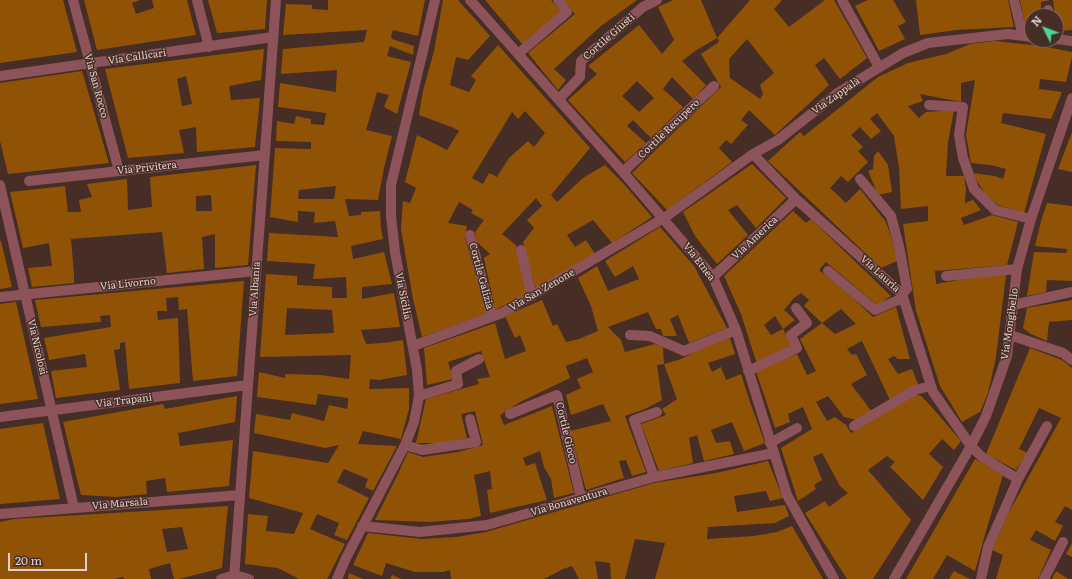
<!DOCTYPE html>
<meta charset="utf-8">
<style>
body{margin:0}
#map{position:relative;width:1072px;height:579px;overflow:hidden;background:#462d25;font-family:Literata,serif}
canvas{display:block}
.north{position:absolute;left:1024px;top:8px;width:40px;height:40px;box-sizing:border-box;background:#462d25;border:1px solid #846e67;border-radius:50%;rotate:312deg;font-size:11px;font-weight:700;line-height:16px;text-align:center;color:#e0cfca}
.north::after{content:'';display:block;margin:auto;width:14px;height:18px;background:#4ad49c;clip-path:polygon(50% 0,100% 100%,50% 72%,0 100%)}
.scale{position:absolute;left:8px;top:553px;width:79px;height:18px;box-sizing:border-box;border:2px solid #e0cfca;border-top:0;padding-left:5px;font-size:12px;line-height:14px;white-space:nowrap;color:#e0cfca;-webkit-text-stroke:3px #462d25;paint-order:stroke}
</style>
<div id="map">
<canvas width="1072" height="579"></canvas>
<div class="north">N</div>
<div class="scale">20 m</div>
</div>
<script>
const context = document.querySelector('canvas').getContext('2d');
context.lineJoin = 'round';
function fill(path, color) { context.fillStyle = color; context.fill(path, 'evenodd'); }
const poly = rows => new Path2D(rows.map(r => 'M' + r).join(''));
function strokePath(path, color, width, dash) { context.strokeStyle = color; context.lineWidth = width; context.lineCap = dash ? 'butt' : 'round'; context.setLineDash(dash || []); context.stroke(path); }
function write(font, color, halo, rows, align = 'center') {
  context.font = font + ' Literata,serif'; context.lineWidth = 3; context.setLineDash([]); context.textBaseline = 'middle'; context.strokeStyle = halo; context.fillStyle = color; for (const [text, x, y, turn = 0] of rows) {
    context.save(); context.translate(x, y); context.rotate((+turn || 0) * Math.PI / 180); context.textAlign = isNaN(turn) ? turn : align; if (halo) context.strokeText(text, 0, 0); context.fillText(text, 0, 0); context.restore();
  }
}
const building = poly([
 [0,0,63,0,77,52,0,63],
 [84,0,140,0,132,3,136,14,154,8,152,0,187,0,196,35,97,50],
 [208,0,267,0,265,29,217,33],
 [328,0,425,0,418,36,393,30,391,35,392,39,414,46,413,55,390,46,387,56,411,62,397,114,384,107,389,95,377,92,366,130,392,136,384,168,378,200,345,199,349,216,361,215,361,212,380,211,381,229,383,239,351,246,353,259,384,252,392,284,362,287,362,299,394,293,400,327,361,330,366,344,383,343,403,340,407,375,379,380,370,379,369,389,409,388,409,409,401,439,363,431,358,444,397,446,373,491,365,487,368,479,344,469,337,482,369,498,347,540,334,535,339,523,317,514,310,529,345,544,327,579,299,579,278,568,245,564,248,514,268,516,266,531,294,534,303,513,249,498,253,451,328,463,339,445,325,448,254,433,256,414,290,420,292,413,324,421,329,405,347,409,348,404,348,398,318,394,316,405,257,397,259,372,285,378,285,374,320,375,349,379,351,355,260,357,266,274,297,276,297,285,332,287,332,298,347,298,346,277,313,279,315,264,267,261,269,233,338,237,335,221,314,223,315,212,298,211,298,222,270,217,275,148,311,149,311,142,276,141,277,121,294,124,296,116,311,119,311,124,324,125,326,113,278,107,280,83,336,92,336,89,337,70,281,74,283,49,364,42,367,30,283,35,286,4,312,5,312,9,328,10],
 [336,186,334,199,298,199,299,190],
 [287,308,332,310,334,333,285,335],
 [443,0,458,0,490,36,468,60,456,57,450,85,469,92,476,80,471,76,498,45,590,148,551,195,557,202,583,178,605,165,623,183,652,217,612,243,593,220,567,235,575,247,586,240,595,254,536,289,523,242,534,228,527,220,542,206,536,198,502,234,516,245,528,293,495,310,484,258,490,254,477,242,475,232,484,220,471,213,473,210,459,202,448,223,467,226,465,238,487,314,422,337,413,299,401,229,403,201,410,203,416,188,405,182,417,135,447,150,459,131,454,128,419,115,423,91,434,51],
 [525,111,545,133,534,147,528,141,509,158,497,177,489,173,483,184,472,178,512,112,518,119],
 [485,0,551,0,561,12,523,45],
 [564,0,637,0,601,26,554,69,566,80,558,90,528,53,575,14,563,1],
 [673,0,701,0,717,38,695,51,682,61,706,85,693,99,672,77,663,89,683,107,651,138,633,120,627,126,646,143,625,162,568,100,597,74,588,66,639,25,662,54,674,40,658,7],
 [637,81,654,98,639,112,622,96],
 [750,0,782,0,774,9,789,27,825,0,834,0,867,58,840,79,824,58,815,65,829,85,775,135,749,110,741,120,748,125,731,144,726,140,719,148,732,162,667,210,632,173,721,87,701,54,719,42,717,38],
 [747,39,774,73,760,85,763,94,760,99,730,78,729,59],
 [868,0,893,0,906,22,898,26,905,39,879,51,855,6],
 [916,0,1008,0,1014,27,957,30,920,35],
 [1020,0,1050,0,1041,2,1041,16,1032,16,1032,30,1026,29],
 [1053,0,1072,0,1072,30,1056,31,1056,16,1055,16],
 [995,41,1041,46,1072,52,1072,57,1066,82,1040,79,1039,89,1062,92,1051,119,1003,113,1001,123,1046,134,1024,213,998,205,985,194,972,173,995,176,1003,179,1006,169,991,165,971,163,966,135,975,80,961,83,961,102,920,94,923,101,908,106,919,118,926,112,954,110,948,142,946,176,964,176,966,189,965,203,973,200,981,210,961,218,964,225,992,215,1018,222,1007,265,935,271,936,284,975,277,1006,275,996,357,988,393,980,412,962,422,940,386,916,311,903,224,928,221,928,206,901,209,899,168,894,136,877,113,870,119,881,131,871,139,860,127,851,135,863,147,858,151,868,162,848,182,841,176,830,188,846,203,860,189,886,222,899,260,881,268,768,161,800,132,804,136,878,77,908,63,946,54,970,44],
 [264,49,261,80,229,86,231,100,260,98,255,147,197,152,196,127,179,130,184,153,128,158,105,69],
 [186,76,192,104,182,106,177,79],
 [82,71,109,163,8,174,0,141,0,83],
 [1072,132,1072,172,1058,169],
 [878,151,888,165,892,192,878,195,868,171,873,169,874,156],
 [752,164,786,198,756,228,737,205,728,210,748,235,717,264,695,236,683,212],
 [256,165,248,265,215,268,215,234,202,237,204,269,167,273,162,232,71,239,74,274,74,283,32,287,28,268,52,266,49,243,23,248,10,192,65,186,68,212,81,212,79,200,92,197,87,184,127,179,128,210,152,207,150,177],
 [211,195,212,211,196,211,196,196],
 [1047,203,1072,206,1072,281,1047,280,1046,292,1027,296,1034,252,1066,253,1067,249,1035,246,1041,221],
 [793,211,806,223,811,219,891,296,877,305,826,262,819,270,853,298,873,317,896,307,910,359,898,359,894,356,888,359,898,374,912,369,918,384,908,389,890,400,862,341,847,349,852,355,856,354,867,375,851,384,872,412,857,420,844,417,828,396,816,402,827,421,835,417,846,425,851,433,915,394,921,396,929,404,961,441,954,450,942,439,929,454,943,467,923,500,890,467,895,462,887,456,868,470,911,520,873,579,847,579,805,513,825,501,829,507,848,493,840,486,822,453,813,457,822,480,814,485,816,489,798,501,781,448,812,429,803,407,788,414,790,422,775,428,756,371,797,354,807,375,816,371,800,339,822,323,804,306,809,300,801,293,794,298,784,310,795,320,783,329,775,316,764,325,771,335,783,329,791,345,757,364,741,314,724,276],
 [841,309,856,324,835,334,822,323],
 [660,227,694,266,727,328,689,343,678,315,670,319,677,336,663,336,661,329,656,329,648,312,608,327,621,340,625,352,655,344,663,347,664,364,657,365,662,400,645,409,625,416,646,472,632,476,626,460,619,461,624,478,586,490,570,431,611,421,603,404,571,415,566,395,581,388,577,379,593,372,587,358,566,366,570,378,520,402,500,415,504,425,552,406,574,493,554,498,551,479,544,467,540,451,523,458,526,466,535,463,547,500,490,513,487,490,492,489,490,471,474,475,481,516,468,519,429,522,375,520,397,476,408,452,423,457,458,452,483,445,475,411,461,414,467,438,444,443,416,443,426,399,479,384,477,379,490,377,481,351,448,362,453,379,427,385,424,348,495,323,505,359,526,351,520,335,515,338,505,316,542,300,553,326,557,324,566,342,579,339,598,331,591,306,578,278,597,266,608,291,639,279,633,266,615,277,605,261],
 [0,241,1,241,12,287,0,289],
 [244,281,237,376,193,381,187,309,179,310,178,297,166,298,167,311,157,311,158,320,178,318,180,383,129,389,125,342,120,343,120,349,114,350,120,390,56,398,51,371,87,367,85,354,49,360,44,338,111,327,110,315,100,316,101,322,41,327,35,300],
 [1072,300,1072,320,1049,322,1047,341,1031,334,1023,328,1027,308],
 [16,302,38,399,0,404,0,304],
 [730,338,735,354,708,363,712,372,721,367,726,380,741,374,751,405,765,443,744,451,732,422,711,430,716,443,730,441,734,454,704,461,697,435,689,438,693,463,659,471,641,424,666,415,662,409,677,399,664,364,681,359,703,348],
 [1030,348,1062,360,1072,368,1072,510,1065,506,1055,522,1063,526,1055,541,1036,530,1030,540,1051,550,1038,579,996,579,1003,555,992,550,1008,514,1061,418,1039,408,1019,449,1028,453,1016,470,986,454],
 [237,396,235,422,178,433,180,446,233,440,229,486,167,492,165,478,146,481,147,494,117,497,81,495,63,422,163,404,165,409],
 [43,423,60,499,0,504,0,429],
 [975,459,1003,475,986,531,975,571,947,555,933,579,906,579],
 [768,461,783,498,770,501,766,491,734,496,737,512,785,505,789,516,775,523,708,527,707,539,754,536,777,532,792,526,823,579,655,579,665,543,635,539,625,579,611,579,610,563,595,561,598,579,579,579,572,566,563,569,544,579,451,579,450,570,443,572,415,572,386,563,382,576,353,565,368,533,422,539,456,537,486,532,654,483,716,473],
 [228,506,222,568,179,579,174,579,170,563,149,569,151,579,124,579,123,577,114,579,0,579,0,522,14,519],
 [182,527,188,549,167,552,162,529],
 [1072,543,1072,557,1066,554],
 [954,571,970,579,949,579],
 [1056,571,1068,579,1052,579],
 [349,573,363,579,348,579],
 [392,575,401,579,390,579]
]);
const minor = poly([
 [73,0,119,171],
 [197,0,209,47],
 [470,0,623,172,713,277,736,330,787,495,834,579],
 [842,0,879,67],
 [1014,0,1023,36],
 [1047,16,1048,10],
 [1056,39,1072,41],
 [518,54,567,12,558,0],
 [0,76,273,37],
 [559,99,580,77,581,61,643,7,657,0],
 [929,105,963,107,959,135,963,158,974,189,995,210,1031,219],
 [753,154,796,199,902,294,933,392,971,446,982,457,1018,479,988,547,981,579],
 [623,172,714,86],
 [860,179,891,216,899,246,907,289,902,294],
 [29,181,265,155],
 [0,185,74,508],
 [470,235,492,317],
 [521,250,532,296],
 [828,271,875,310,903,298],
 [946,276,1017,269],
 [713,277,796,199],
 [0,297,256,271],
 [1013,305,1072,292],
 [630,335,650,336,684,351,736,330],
 [1010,335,1063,353,1072,360],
 [413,346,502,313,664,218,753,154,778,140,839,92,903,53,928,43,1008,34,1032,37],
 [748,371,797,348,791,335,807,323,796,308],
 [419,396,458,384,456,371,479,359],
 [510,414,557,395,581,498],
 [0,417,248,385],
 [854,426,915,390,931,386],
 [770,443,797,428],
 [405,445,422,450,476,442,470,419],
 [654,477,634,420,657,412],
 [1018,479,1047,426],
 [0,514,240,495],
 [362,526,420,532,487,525,654,477,774,453],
 [221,579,235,575,249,579],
 [234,579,276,0],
 [337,579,346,558,405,445,414,422,419,396,417,370,395,252,391,216,391,185,435,0],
 [894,579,971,446,986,416,1007,356,1017,269,1031,219,1072,98],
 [1044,579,1063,542]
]);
const streetNames = [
 ["Cortile Giusti",609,37,-41],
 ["Via Callicari",137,57,-8],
 ["Via San Rocco",96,86,75],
 ["Via Zappalà",836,96,-35],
 ["Cortile Recupero",669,129,-44],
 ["Via Privitera",147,168,-6],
 ["Via America",755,238,-43],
 ["Via Etnea",699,262,52],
 ["Via Lauria",880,274,42],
 ["Cortile Galizia",481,276,75],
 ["Via Livorno",128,284,-6],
 ["Via Albania",255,289,-86],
 ["Via San Zenone",542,290,-30],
 ["Via Sicilia",403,296,79],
 ["Via Mongibello",1010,324,-82],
 ["Via Nicolosi",37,347,77],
 ["Via Trapani",124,401,-7],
 ["Cortile Gioco",566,433,77],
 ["Via Bonaventura",569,502,-16],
 ["Via Marsala",120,504,-5]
];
fill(building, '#905306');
strokePath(minor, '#8d535a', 10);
write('10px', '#e0cfca', '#462d25', streetNames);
</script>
